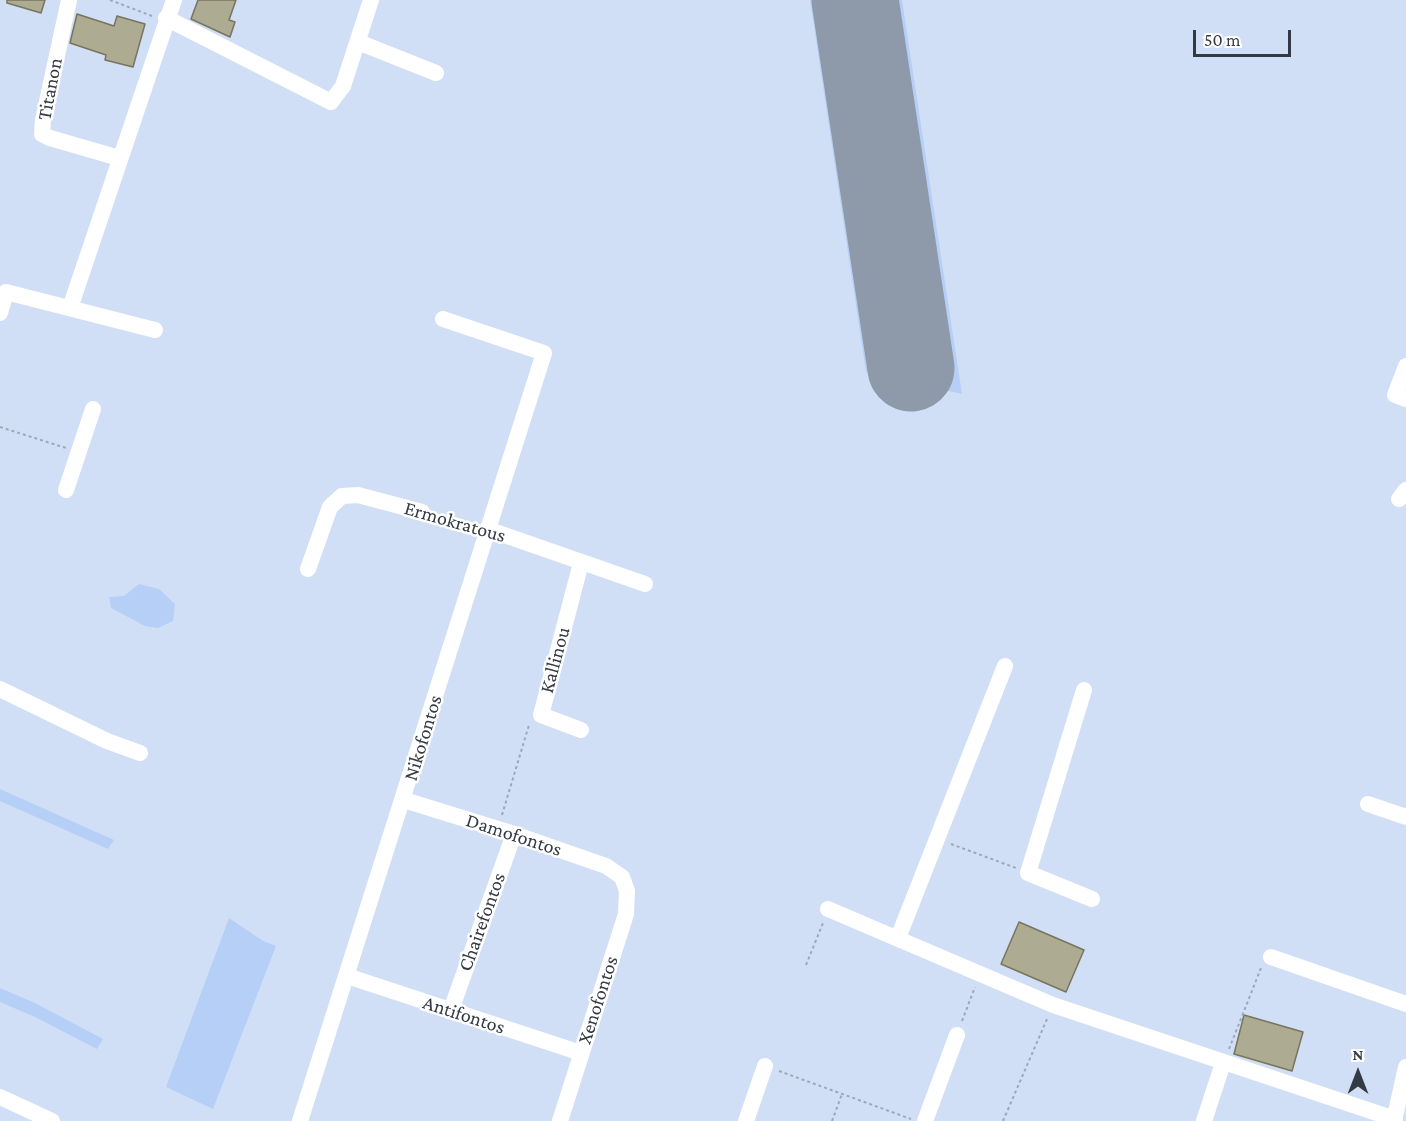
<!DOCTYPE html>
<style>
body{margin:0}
#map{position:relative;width:1406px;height:1121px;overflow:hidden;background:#d1dff6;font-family:"Crimson Pro",serif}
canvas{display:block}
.north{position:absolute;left:1328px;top:1043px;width:60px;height:60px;-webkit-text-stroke:4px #fff;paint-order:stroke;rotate:0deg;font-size:16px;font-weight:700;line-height:24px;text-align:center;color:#343a43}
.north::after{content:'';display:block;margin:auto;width:21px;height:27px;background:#343a43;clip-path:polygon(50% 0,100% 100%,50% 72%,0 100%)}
.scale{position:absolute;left:1193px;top:30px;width:98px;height:27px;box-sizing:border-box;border:3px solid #343a43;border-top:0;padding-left:8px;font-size:18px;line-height:21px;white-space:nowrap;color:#343a43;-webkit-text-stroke:4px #fff;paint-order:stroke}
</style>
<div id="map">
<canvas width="1406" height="1121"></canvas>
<div class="north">N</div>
<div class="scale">50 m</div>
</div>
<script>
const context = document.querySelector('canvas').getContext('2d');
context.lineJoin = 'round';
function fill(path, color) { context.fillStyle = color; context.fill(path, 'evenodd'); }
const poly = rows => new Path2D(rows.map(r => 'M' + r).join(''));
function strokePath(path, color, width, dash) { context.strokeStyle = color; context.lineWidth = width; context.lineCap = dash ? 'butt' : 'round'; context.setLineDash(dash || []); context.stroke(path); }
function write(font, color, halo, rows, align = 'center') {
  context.font = font + ' "Crimson Pro",serif'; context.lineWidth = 5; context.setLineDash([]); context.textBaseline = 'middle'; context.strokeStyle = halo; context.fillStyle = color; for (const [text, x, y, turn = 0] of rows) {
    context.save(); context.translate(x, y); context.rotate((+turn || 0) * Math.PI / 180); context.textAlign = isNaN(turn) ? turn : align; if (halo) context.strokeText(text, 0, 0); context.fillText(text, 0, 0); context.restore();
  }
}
const green = poly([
 [810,0,834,0,890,373,939,383,880,0,902,0,962,394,866,372],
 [139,584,159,589,175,604,173,621,158,628,145,626,111,608,109,597,124,596],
 [0,789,114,840,108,849,0,801],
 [229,918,263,941,276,946,213,1109,166,1087],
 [0,988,35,1003,103,1039,97,1049,35,1017,0,1002]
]);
const runway = poly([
 [855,0,911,368]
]);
const building = poly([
 [7,0,45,0,41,13,7,3,7,0],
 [198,0,236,0,229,20,235,22,230,37,191,19,198,0],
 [77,14,114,26,117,16,145,24,133,67,105,60,106,55,70,43,77,14],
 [1019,922,1084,950,1066,992,1001,964,1019,922],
 [1244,1015,1303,1032,1292,1071,1234,1054,1244,1015]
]);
const path = poly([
 [110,0,152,16],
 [0,427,66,448],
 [435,515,472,526],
 [502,815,529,725],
 [951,844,1016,868],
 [806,965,823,923],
 [962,1021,975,987],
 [1229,1049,1261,968],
 [779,1071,911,1119],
 [832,1121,842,1094],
 [1003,1121,1047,1019]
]);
const minor = poly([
 [69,0,43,120,42,134,50,138,119,158],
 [166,18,331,102,343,86,371,0],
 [358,42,436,73],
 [70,308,174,0],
 [0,313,6,292,155,330],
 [1406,366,1395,395,1406,399],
 [66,490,93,409],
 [1399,499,1406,490],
 [487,529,645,584],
 [308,569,330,507,342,496,358,495,422,512],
 [0,689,107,741,140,753],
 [1084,690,1028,873,1092,899],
 [581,730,541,715,581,563],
 [404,800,514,834,606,866,622,877,627,891,626,914,560,1121],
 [1368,804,1406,817],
 [828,909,1053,1005,1395,1119],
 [898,938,1005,666],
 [1271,957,1406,1004],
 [347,976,581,1053],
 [451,1010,514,834],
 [0,1097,52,1121],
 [300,1121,544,353,443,319],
 [746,1121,765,1066],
 [925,1121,957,1035],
 [1204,1121,1223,1063],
 [1394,1121,1406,1067]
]);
const streetNames = [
 ["Titanon",50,89,-79],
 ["Ermokratous",455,522,16],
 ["Kallinou",555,660,-75],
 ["Nikofontos",423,738,-73],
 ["Damofontos",514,835,18],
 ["Chairefontos",482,922,-70],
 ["Xenofontos",598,1000,-72],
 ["Antifontos",464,1015,18]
];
fill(green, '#b6cff7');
strokePath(runway, '#8e99aa', 87);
fill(building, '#adab92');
strokePath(building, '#77755d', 1.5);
strokePath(path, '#9ca7b9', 2, [3, 3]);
strokePath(minor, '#fff', 16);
write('20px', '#343a43', '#fff', streetNames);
</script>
